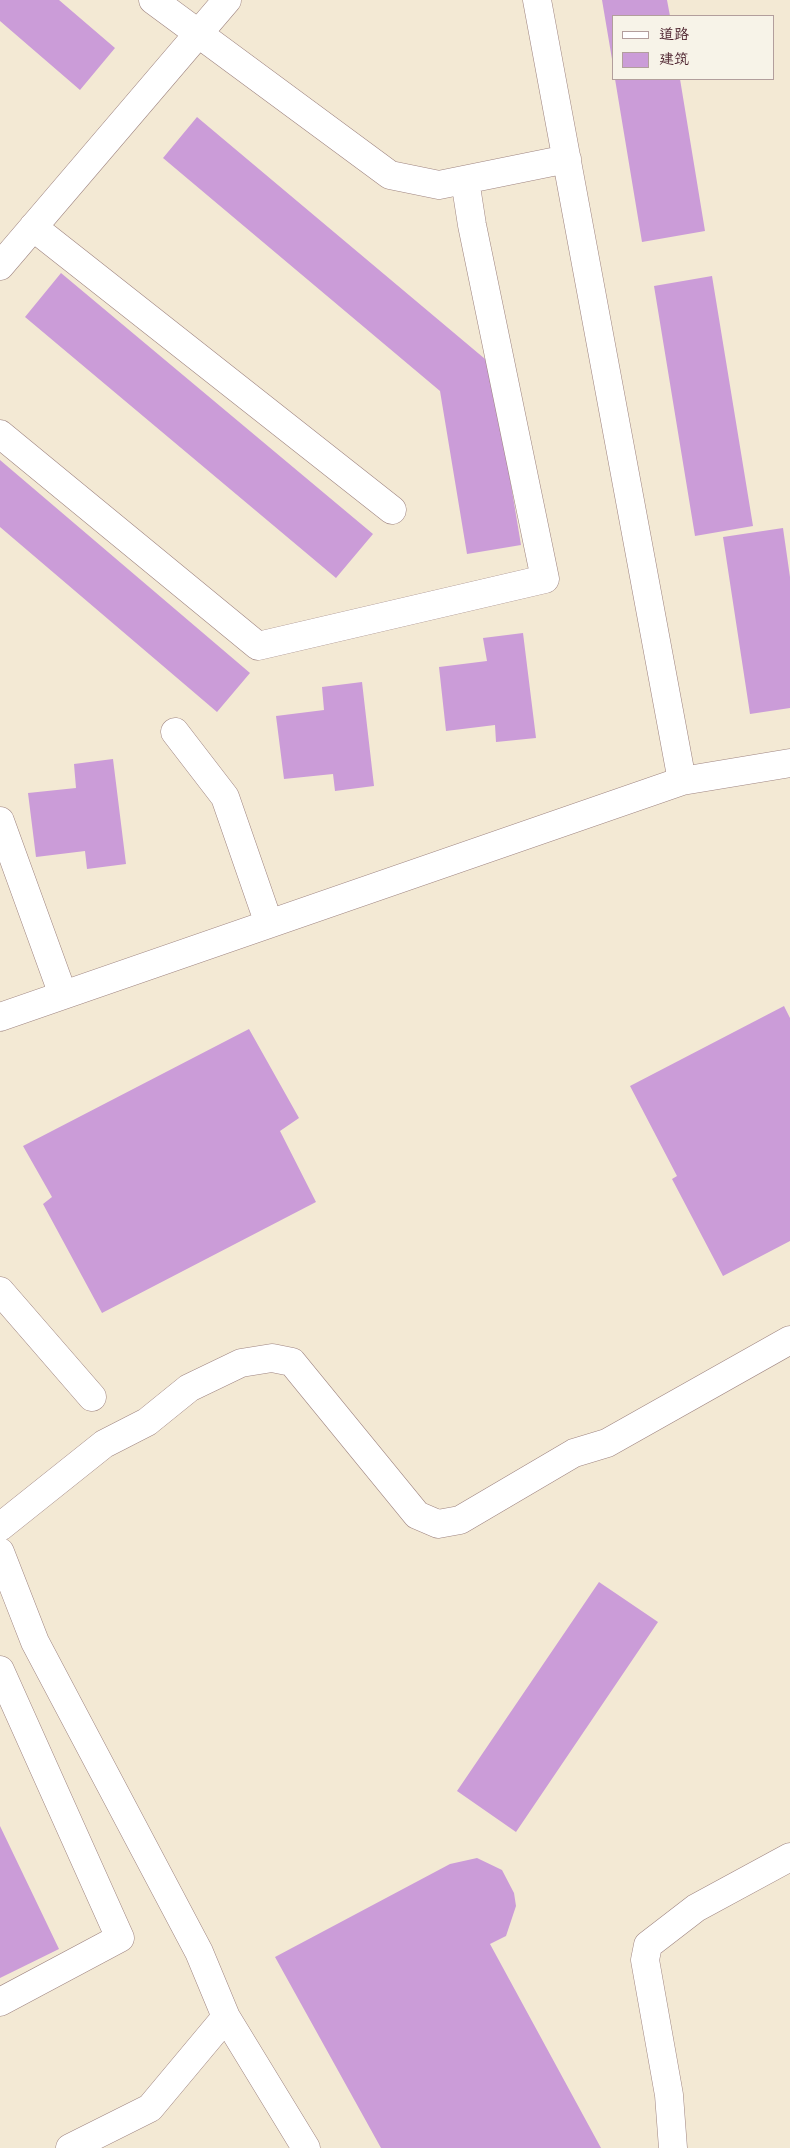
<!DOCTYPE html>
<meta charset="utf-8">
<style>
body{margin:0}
#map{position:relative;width:790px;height:2148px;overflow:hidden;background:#f3e9d4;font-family:"Gochi Hand","LXGW WenKai TC",sans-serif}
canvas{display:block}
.legend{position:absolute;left:612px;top:15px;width:162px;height:65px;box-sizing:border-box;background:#f7f3e8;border:1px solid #b29e9c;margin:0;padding:6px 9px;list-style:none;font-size:15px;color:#4a1f2b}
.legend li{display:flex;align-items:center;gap:10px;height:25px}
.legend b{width:25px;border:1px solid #b29e9c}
</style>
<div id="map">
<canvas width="790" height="2148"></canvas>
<ul class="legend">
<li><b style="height:6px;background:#fff"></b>道路</li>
<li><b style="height:14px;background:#cb9cd8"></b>建筑</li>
</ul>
</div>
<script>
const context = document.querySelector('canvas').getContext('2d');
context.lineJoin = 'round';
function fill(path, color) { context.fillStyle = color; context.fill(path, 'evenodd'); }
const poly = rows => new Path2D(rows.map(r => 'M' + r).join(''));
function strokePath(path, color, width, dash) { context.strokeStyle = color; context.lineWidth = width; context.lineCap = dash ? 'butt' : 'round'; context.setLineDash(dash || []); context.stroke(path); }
const building = poly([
 [0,0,59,0,115,48,80,90,0,21],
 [602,0,667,0,670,16,614,16,613,65],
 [615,79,680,79,705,231,642,242],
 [197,117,491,364,521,545,467,554,440,391,163,158],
 [61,273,373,534,336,578,25,317],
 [712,276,753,526,695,536,654,286],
 [0,460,250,673,217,712,0,527],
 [783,528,790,577,790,708,750,714,723,537],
 [523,633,536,738,496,742,495,725,446,731,439,667,487,661,483,638],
 [362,682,374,786,335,791,333,774,284,779,276,716,324,710,322,687],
 [113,759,126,864,87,869,85,851,36,857,28,793,76,788,74,764],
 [784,1006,790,1018,790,1241,723,1276,672,1179,677,1176,630,1086],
 [249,1029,299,1118,280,1131,316,1202,102,1313,43,1204,52,1197,23,1146],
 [599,1582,658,1622,516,1832,457,1791],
 [0,1826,59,1949,0,1978],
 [477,1858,502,1870,514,1893,516,1906,506,1936,490,1944,601,2148,381,2148,275,1957,450,1864]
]);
const street = poly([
 [153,0,390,175,439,185,567,159],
 [537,0,682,781],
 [33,227,392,510],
 [0,266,227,0],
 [0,434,258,646,545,579,472,225,465,180],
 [175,732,225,797,269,924],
 [0,821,63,995],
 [0,1017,682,781,790,763],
 [0,1291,92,1397],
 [0,1527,104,1444,147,1422,189,1388,241,1363,272,1358,292,1362,417,1515,438,1524,460,1520,574,1453,607,1443,790,1340],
 [0,1552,35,1642,199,1952,226,2017,306,2148],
 [0,1670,120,1938,0,2002],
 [70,2148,150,2108,226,2017],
 [673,2148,669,2095,645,1960,648,1945,696,1908,790,1857]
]);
fill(building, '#cb9cd8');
strokePath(street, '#9e8480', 29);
strokePath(street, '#fff', 28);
</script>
